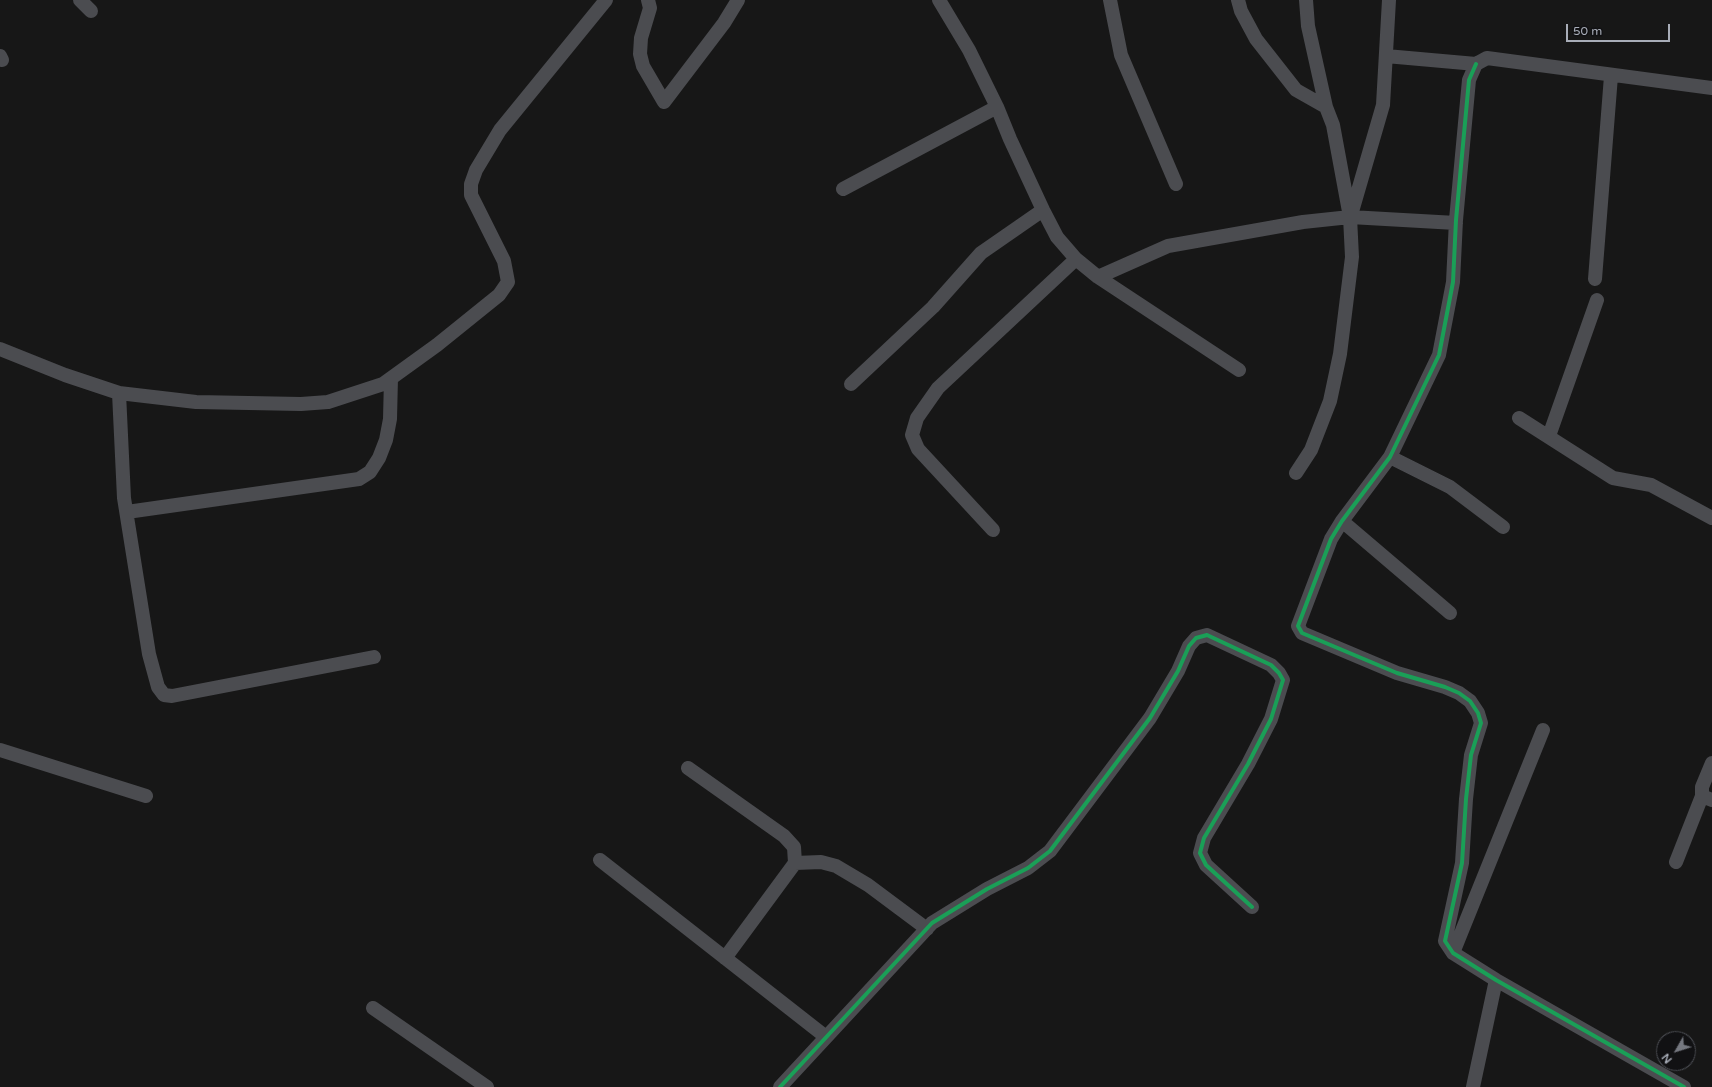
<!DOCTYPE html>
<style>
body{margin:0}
#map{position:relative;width:1712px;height:1087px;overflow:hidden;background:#171717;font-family:"Varela Round",sans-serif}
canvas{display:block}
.north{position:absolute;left:1656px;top:1031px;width:40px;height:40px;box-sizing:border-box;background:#111113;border:1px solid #4d4f55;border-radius:50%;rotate:231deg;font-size:11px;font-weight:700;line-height:16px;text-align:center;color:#a8adb8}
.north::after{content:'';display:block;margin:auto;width:14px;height:18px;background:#757880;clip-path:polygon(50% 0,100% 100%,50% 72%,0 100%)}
.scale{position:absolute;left:1566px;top:24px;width:104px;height:18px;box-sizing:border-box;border:2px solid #a8adb8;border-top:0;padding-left:5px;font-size:12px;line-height:14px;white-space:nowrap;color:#a8adb8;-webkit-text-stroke:3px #111113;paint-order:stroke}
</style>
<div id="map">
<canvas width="1712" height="1087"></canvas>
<div class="north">N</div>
<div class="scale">50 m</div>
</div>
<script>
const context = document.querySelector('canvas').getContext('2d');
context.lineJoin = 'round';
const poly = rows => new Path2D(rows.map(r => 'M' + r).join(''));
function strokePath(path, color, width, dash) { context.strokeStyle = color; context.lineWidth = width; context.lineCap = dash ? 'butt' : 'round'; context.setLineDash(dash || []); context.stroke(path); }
const minor = poly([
 [80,0,91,11],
 [648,0,650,8,641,38,640,54,643,66,664,102,724,23,738,0],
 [939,0,969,50,997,107,1010,139,1043,210,1057,237,1076,259,938,388,917,418,912,435,918,449,993,530],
 [1110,0,1121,55,1176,184],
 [1238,0,1241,11,1256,39,1296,90,1326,107,1333,125,1350,217,1352,257,1340,354,1330,401,1311,450,1296,473],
 [1306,0,1308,26,1326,107],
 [0,56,2,60],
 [1386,56,1476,64,1487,58,1712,88],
 [1476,64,1469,80,1456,220,1453,282,1439,355,1390,457,1342,521,1331,539,1298,626,1302,633,1397,673,1445,687,1459,693,1470,701,1478,713,1481,723,1471,755,1466,799,1462,863,1445,941,1453,953,1496,980,1684,1087],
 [843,189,997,107],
 [1351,215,1383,105,1389,0],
 [1076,259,1098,277,1239,370],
 [1098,277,1168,246,1303,222,1350,217,1456,223],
 [1595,279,1611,76],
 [0,349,65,375,119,393,196,402,301,404,328,402,383,384,437,345,499,295,508,282,504,261,471,195,471,184,476,170,500,130,606,0],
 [851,384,933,307,981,253,1043,210],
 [119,393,124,498,149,654,158,687,164,695,172,696,374,657],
 [1519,418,1613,478,1651,485,1712,518],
 [1549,436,1597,300],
 [1390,457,1450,487,1503,527],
 [127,512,359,479,370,472,379,458,386,440,390,419,391,378],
 [1342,521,1450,613],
 [0,750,146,796],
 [1712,763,1702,787,1702,796,1712,800],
 [688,768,784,836,794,847,795,863,725,958],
 [600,860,826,1037],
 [1676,862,1702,796],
 [795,863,821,862,836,866,868,885,927,929],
 [1453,953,1543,730],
 [373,1008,487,1087],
 [780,1087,932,923,987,889,1028,868,1050,851,1150,718,1178,671,1189,646,1196,638,1207,635,1271,665,1279,673,1283,680,1271,719,1248,764,1204,838,1200,853,1206,865,1252,907],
 [1473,1087,1496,980]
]);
const cycleway = poly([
 [1476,64,1469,80,1456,220,1453,282,1439,355,1390,457,1342,521,1331,539,1298,626,1302,633,1397,673,1445,687,1459,693,1470,701,1478,713,1481,723,1471,755,1466,799,1462,863,1445,941,1453,953,1496,980,1684,1087],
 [780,1087,932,923,987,889,1028,868,1050,851,1150,718,1178,671,1189,646,1196,638,1207,635,1271,665,1279,673,1283,680,1271,719,1248,764,1204,838,1200,853,1206,865,1252,907]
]);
strokePath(minor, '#4b4c50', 14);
strokePath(cycleway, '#1a9f57', 4);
</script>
